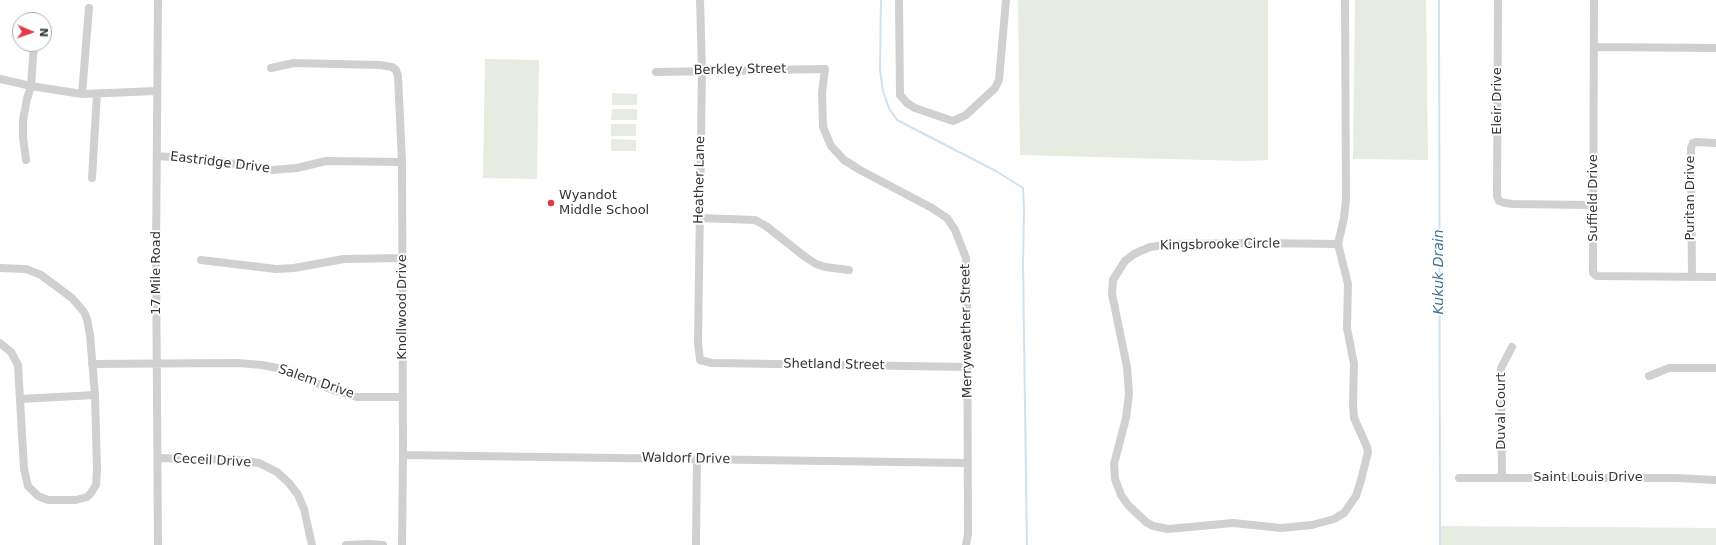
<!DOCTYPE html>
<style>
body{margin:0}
#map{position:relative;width:1716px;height:545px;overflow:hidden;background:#fff;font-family:"DejaVu Sans",sans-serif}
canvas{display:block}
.north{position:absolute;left:12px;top:12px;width:40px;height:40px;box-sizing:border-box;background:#fff;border:1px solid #adadad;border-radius:50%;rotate:92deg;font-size:11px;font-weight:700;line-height:16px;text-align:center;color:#333}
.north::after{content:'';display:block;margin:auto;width:14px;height:18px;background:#e63946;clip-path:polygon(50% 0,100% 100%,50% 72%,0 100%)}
</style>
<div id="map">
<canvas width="1716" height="545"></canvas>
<div class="north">N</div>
</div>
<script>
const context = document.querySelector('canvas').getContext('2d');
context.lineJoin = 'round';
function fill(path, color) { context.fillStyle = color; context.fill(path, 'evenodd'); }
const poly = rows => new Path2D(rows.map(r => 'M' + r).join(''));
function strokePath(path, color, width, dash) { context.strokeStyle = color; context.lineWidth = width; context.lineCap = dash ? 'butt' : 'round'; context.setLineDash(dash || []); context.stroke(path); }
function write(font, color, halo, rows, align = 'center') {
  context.font = font + ' "DejaVu Sans",sans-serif'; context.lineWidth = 4; context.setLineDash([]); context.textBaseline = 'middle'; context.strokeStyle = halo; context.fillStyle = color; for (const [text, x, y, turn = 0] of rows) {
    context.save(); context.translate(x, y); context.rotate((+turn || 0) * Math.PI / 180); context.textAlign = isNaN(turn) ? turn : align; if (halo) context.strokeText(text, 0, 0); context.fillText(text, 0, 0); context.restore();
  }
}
const green = poly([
 [1018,0,1268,0,1268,160,1245,161,1020,155],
 [1355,0,1426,0,1428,160,1353,159],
 [485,59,539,60,537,179,483,178],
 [612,93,637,94,637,105,612,105],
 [612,109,637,109,637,120,611,120],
 [611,124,636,124,636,136,611,136],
 [611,139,636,140,636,151,611,151],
 [1440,526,1716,528,1716,545,1441,545]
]);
const stream = poly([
 [881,0,880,70,883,91,889,108,897,120,996,171,1023,188,1024,209,1023,264,1027,545],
 [1439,0,1440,545]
]);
const minor = poly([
 [158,0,156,255,158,545],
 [700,0,702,71,698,343,700,360,712,363,968,367],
 [899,0,900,95,907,103,915,108,953,121,966,115,995,88,999,80,1006,0],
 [1498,0,1497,196,1499,201,1505,203,1513,204,1594,205],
 [1594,0,1593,273,1597,276,1716,277],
 [36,20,36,19],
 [1594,47,1716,48],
 [271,68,294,63,380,65,392,67,396,70,398,76,402,162,403,455,402,545],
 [656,72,825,69,822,93,823,127,831,146,844,160,860,170,932,208,947,218,955,230,966,258,967,271,968,534,966,545],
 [0,79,31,86,82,94,157,91],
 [82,94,89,8],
 [157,156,211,160,272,170,297,168,326,161,402,162],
 [26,160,23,137,23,120,27,99,31,86,34,44],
 [92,178,97,94],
 [699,218,755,220,766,226,804,256,816,264,825,267,849,270],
 [1252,243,1338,244,1348,284,1347,328,1354,364,1353,404,1354,418,1367,447,1368,452,1361,480,1356,496,1344,513,1334,519,1312,525,1281,528,1233,523,1168,529,1153,526,1146,522,1128,505,1121,495,1115,479,1114,464,1126,418,1129,394,1127,367,1112,294,1113,280,1125,261,1134,254,1150,247,1173,244,1252,243],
 [1338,244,1344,218,1346,199,1345,0],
 [201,260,276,269,294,268,344,259,402,258],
 [0,268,26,269,41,275,72,298,84,312,87,319,90,335,95,395,97,470,96,485,91,493,87,497,76,500,48,500,38,496,28,486,24,469,18,365,11,352,0,343],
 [1692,277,1691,148,1693,143,1697,142,1716,143],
 [92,364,238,363,262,365,287,370,330,389,357,397,403,397],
 [1649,376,1669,368,1716,368],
 [20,399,95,395],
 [403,455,968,463],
 [158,458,239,460,259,463,277,472,289,483,298,495,304,509,312,545],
 [1459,478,1676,478,1716,480],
 [1502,478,1501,368,1512,347],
 [346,545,370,544,383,545],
 [696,545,697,459]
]);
const markers = [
 [551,203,4,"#e63946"]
];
const streetNames = [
 ["Berkley Street",740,70,-1],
 ["Eleir Drive",1498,101,-90],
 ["Eastridge Drive",220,163,7],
 ["Heather Lane",700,180,-89],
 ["Suffield Drive",1594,198,-90],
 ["Puritan Drive",1691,198,-90],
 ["Kingsbrooke Circle",1220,245,-1],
 ["17 Mile Road",157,273,-90],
 ["Knollwood Drive",403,307,-90],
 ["Merryweather Street",967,331,-91],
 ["Shetland Street",834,365,1],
 ["Salem Drive",316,382,19],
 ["Duval Court",1502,411,-90],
 ["Waldorf Drive",686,459,1],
 ["Ceceil Drive",212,461,3],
 ["Saint Louis Drive",1588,478]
];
const poiNames = [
 ["Wyandot",559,196],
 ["Middle School",559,211]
];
const waterNames = [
 ["Kukuk Drain",1439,272,-90]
];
fill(green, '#e6ecdf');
strokePath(stream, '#cfe2ee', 2);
strokePath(minor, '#d0d0d0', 8);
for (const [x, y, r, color] of markers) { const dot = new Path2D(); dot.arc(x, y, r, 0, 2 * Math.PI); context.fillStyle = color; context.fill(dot); strokePath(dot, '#fff', 1.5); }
write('13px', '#333', '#fff', streetNames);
write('13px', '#333', '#fff', poiNames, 'left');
write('italic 14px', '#3f7597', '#fff', waterNames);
</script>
